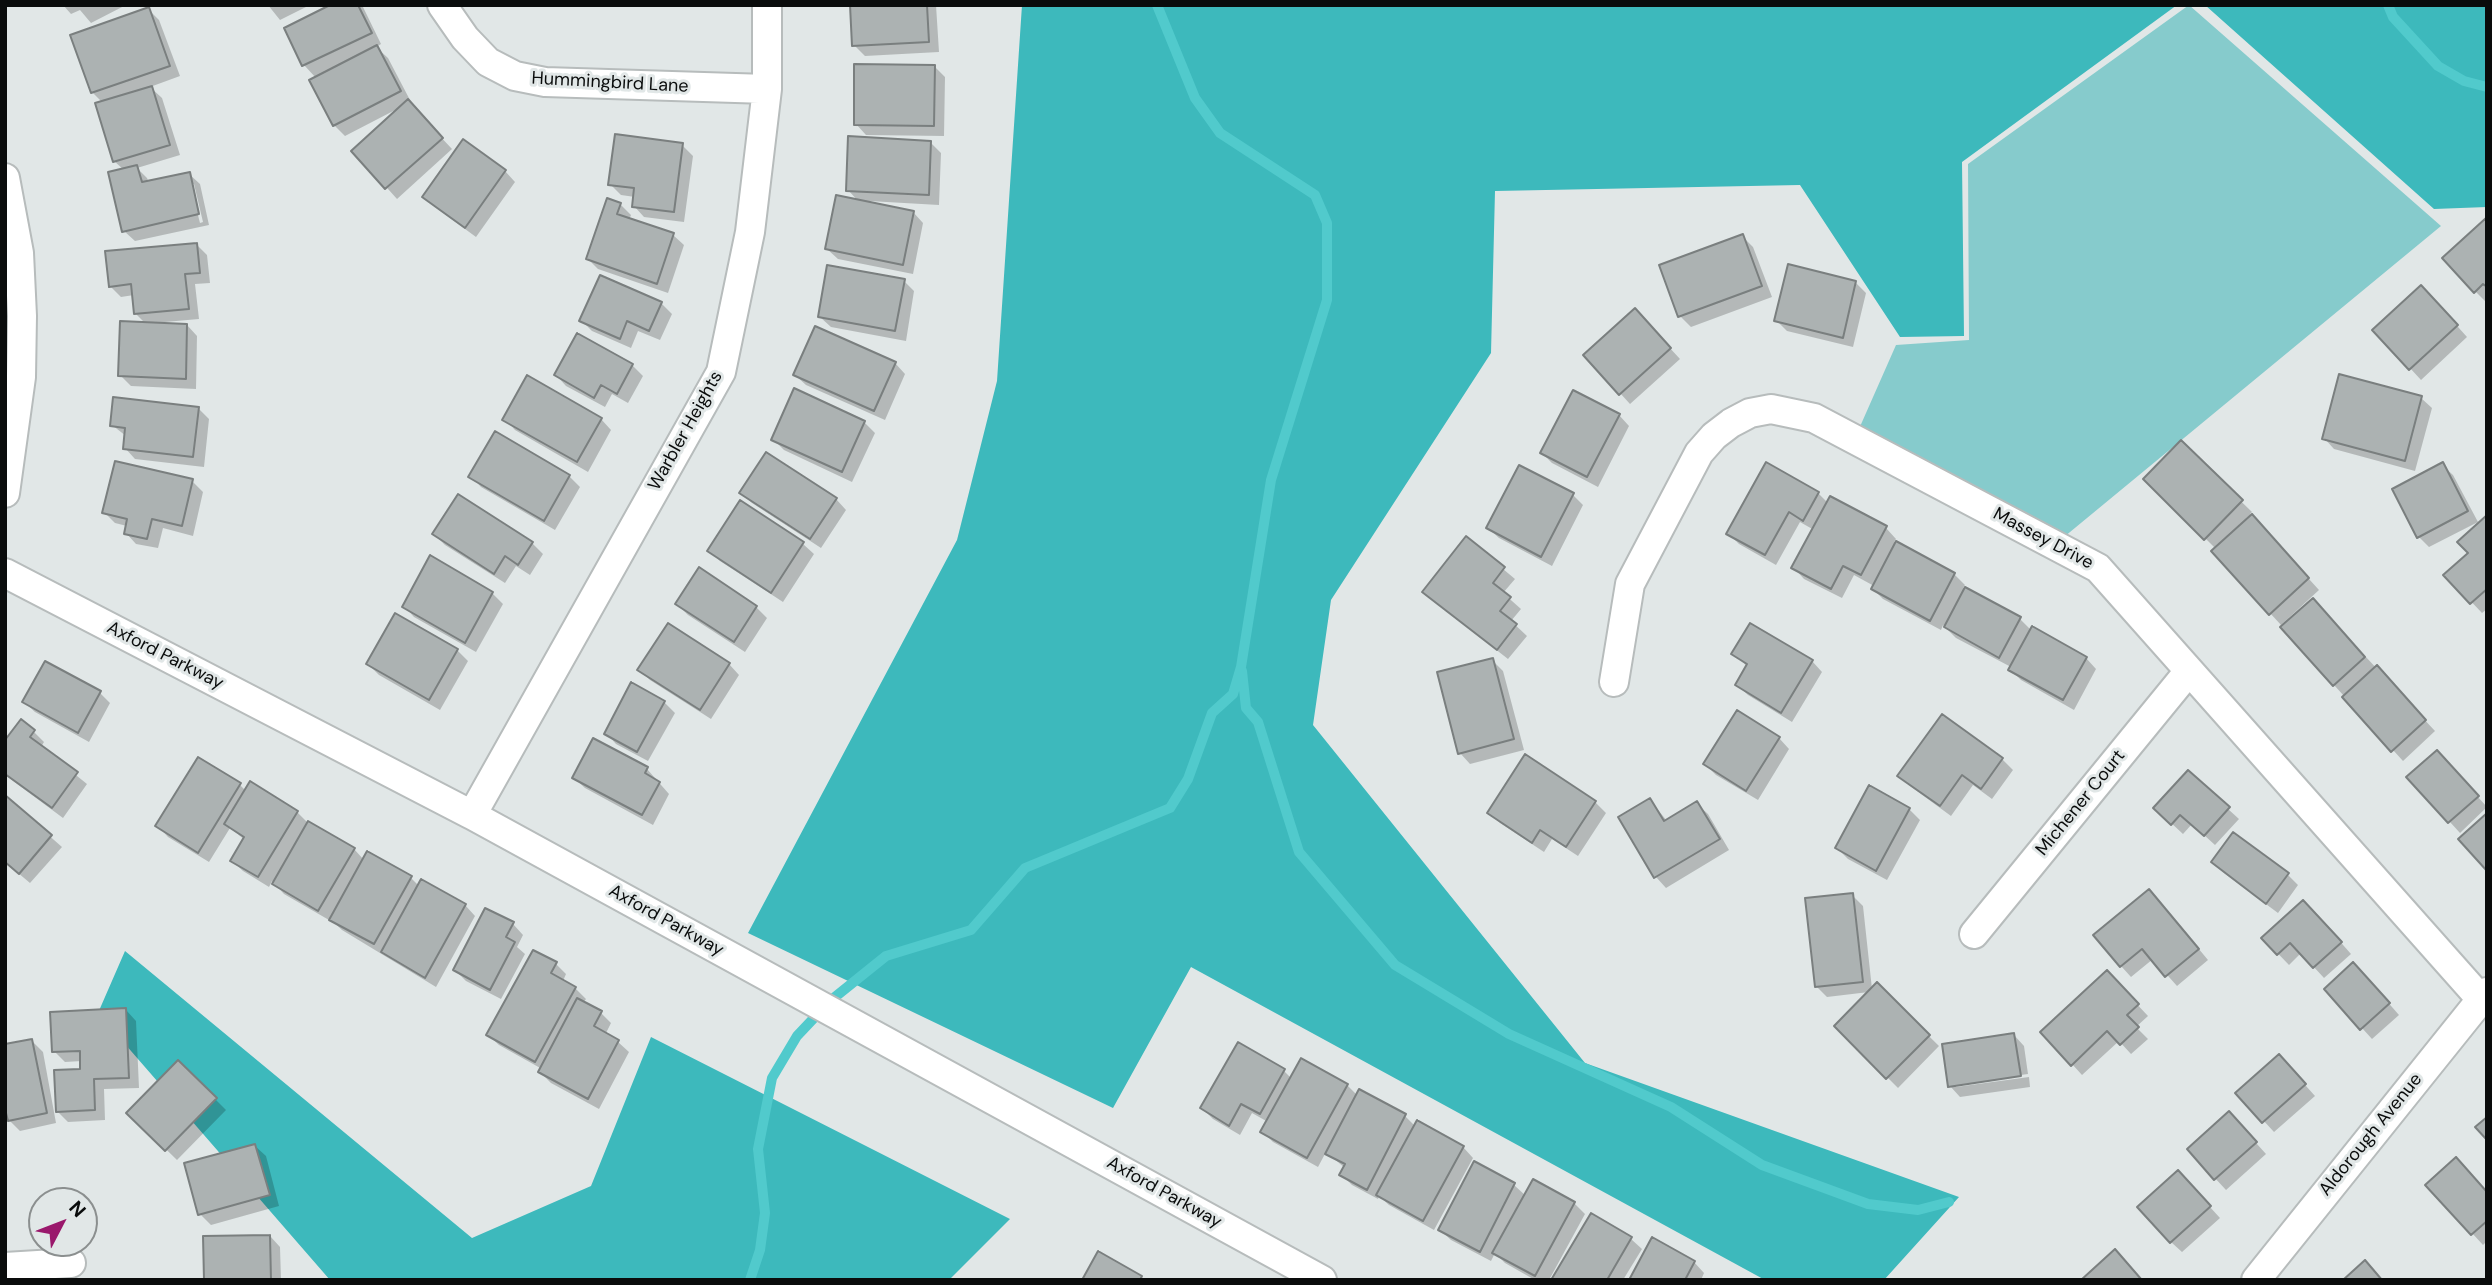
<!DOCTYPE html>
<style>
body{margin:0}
#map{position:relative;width:2492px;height:1285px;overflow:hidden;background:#e1e7e7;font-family:"DM Sans",sans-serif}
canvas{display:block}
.frame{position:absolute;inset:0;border:7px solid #0a0c0c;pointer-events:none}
.north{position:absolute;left:28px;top:1187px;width:70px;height:70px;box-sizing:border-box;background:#e1e7e7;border:2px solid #8b8f8f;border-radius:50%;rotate:48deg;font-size:19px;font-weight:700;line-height:28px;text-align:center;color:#0a0c0c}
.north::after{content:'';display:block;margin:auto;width:24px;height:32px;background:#9a186c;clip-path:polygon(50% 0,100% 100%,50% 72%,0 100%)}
</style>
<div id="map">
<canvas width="2492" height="1285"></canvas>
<div class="frame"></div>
<div class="north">N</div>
</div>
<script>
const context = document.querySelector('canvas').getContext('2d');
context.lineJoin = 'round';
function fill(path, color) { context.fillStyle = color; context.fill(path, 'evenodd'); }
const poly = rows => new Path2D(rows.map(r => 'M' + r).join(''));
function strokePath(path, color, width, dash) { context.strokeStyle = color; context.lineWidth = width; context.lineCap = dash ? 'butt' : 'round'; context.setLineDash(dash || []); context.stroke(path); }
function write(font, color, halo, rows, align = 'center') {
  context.font = font + ' "DM Sans",sans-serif'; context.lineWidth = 6; context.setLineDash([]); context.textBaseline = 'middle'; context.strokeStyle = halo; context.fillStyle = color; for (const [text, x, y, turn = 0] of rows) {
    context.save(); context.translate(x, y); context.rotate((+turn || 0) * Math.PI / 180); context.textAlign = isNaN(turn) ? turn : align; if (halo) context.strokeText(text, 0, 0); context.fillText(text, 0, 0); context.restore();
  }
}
const green = poly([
 [2189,5,2441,226,2047,551,1851,447,1896,345,1969,340,1968,164]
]);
const forest = poly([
 [1022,5,2177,5,1962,162,1964,336,1900,337,1800,185,1495,191,1491,353,1331,600,1313,725,1585,1063,1959,1197,1884,1280,1765,1280,1191,967,1113,1108,748,933,957,540,997,381],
 [2205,5,2487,5,2487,207,2434,209],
 [125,951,472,1238,591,1186,651,1037,1010,1219,949,1280,330,1280,98,1013]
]);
const shadow = poly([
 [63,5,126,5,91,23,80,10,71,14],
 [268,5,310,5,280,20],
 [334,5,363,7,381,44,376,47,388,58,411,102,409,103,452,149,397,199,354,151,401,107,345,136,334,125,316,78,304,65,286,28],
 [652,5,690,5,690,7],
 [852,5,936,5,939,52,865,56,854,45],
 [148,9,159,20,180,76,150,87,162,98,180,155,137,168,147,178,149,183,189,174,200,184,209,225,135,241,124,231,124,170,114,161,102,102,93,93,72,36],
 [190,184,194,184,203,222,200,223],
 [934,66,945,77,944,136,866,135,856,124],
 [930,142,941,153,939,205,869,201,869,204,913,212,923,223,913,274,838,259,827,249,859,202,848,190],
 [682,145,693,156,684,222,644,217,634,206,635,197,621,195,610,184],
 [505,171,515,182,476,237,435,207,424,196],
 [620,204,631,215,629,220,673,235,684,245,668,293,598,269,588,259],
 [2486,220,2487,221,2486,302,2475,291],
 [1742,236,1753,247,1772,297,1691,327,1680,316],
 [197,245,207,255,210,283,195,284,199,319,165,322,165,325,187,325,197,336,196,389,131,386,120,375,146,324,135,313,134,295,121,297,110,286],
 [904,281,914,291,906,341,831,327,820,317],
 [1855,282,1866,293,1853,347,1787,331,1776,320],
 [2432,298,2467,337,2421,380,2375,330],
 [661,303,672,314,660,340,638,331,631,348,592,331,581,320],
 [1645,321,1680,359,1630,404,1620,393],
 [895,363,905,374,885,420,806,385,795,375],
 [632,365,643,376,628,403,612,394,605,407,566,386,556,375],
 [2421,398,2432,408,2415,471,2334,449,2324,438],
 [198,408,209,419,204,467,135,459,125,448,126,436,112,425],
 [1619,415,1629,426,1598,487,1552,463,1542,453],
 [505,419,601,419,611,430,588,472,515,430],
 [864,422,875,433,852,482,784,450,773,439],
 [2181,443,2252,512,2250,514,2319,590,2281,625,2213,551,2216,549,2146,479],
 [2442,465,2453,475,2478,522,2429,547,2419,537],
 [471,476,569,476,580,487,555,530,481,487],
 [192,481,203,492,193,536,163,528,158,548,136,544,126,533,127,526,115,523,104,512],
 [741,493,836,499,846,510,821,548,752,503],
 [1818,493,1828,503,1886,528,1896,539,1894,542,1954,574,1965,585,1963,588,2020,619,2032,631,2086,658,2096,669,2074,710,2021,680,2010,669,2011,667,1956,638,1943,625,1941,630,1883,599,1873,589,1874,586,1854,575,1842,598,1804,579,1794,568,1814,530,1800,522,1776,565,1739,544,1728,533],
 [1573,495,1583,505,1552,566,1499,538,1488,528],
 [458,496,532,543,543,554,530,575,516,566,505,583,445,545,434,534],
 [741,503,803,544,814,554,783,602,720,561,709,550],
 [2487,518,2487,609,2482,613,2446,575,2470,553],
 [1466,538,1515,579,1503,593,1521,609,1511,621,1527,636,1508,659,1435,602],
 [492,593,503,604,476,652,414,617,404,606],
 [677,604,756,607,767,618,745,652,688,615],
 [2323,611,2435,731,2403,761,2334,685],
 [457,650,468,661,440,710,379,675,368,664],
 [1733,654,1812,661,1822,672,1792,722,1748,695,1737,685,1748,667],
 [1492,660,1503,671,1524,750,1470,764,1460,753],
 [729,664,739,675,711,719,650,680,640,670],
 [100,693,110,703,89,742,35,712,24,702],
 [664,702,675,713,648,761,616,744,606,733],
 [1942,716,2002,759,2013,770,1992,799,1973,785,1951,816,1910,786,1899,776],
 [34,732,44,742,41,747,87,784,63,818,5,775,5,743],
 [1779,738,1789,749,1758,800,1716,775,1705,764],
 [594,740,647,769,669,794,653,825,585,788,574,778],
 [2447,763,2487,807,2460,833,2409,777],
 [240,785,246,791,297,812,309,824,354,849,364,860,411,878,419,886,465,905,475,916,436,987,342,930,330,919,329,920,284,894,272,881,269,887,243,871,232,861,245,840,230,828,209,862,168,837,158,826],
 [5,797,62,847,30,883,5,862],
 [1650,800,1667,821,1697,804,1708,814,1729,850,1666,888,1656,877,1620,818],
 [1595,802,1606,813,1578,856,1552,839,1544,852,1500,823,1489,812],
 [2155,808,2228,809,2239,819,2215,845,2192,824,2183,834],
 [1909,809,1920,820,1887,880,1848,859,1837,848],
 [2213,862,2287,874,2298,885,2278,913,2224,873],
 [1852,895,1863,906,1872,989,1877,985,1939,1046,1898,1088,1836,1026,1869,992,1827,997,1816,986],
 [2159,901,2208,960,2177,986,2153,959,2131,977,2121,966],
 [2314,912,2351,954,2324,978,2301,953,2289,965,2263,938],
 [513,924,523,935,517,947,525,954,501,999,466,981,455,970],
 [556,964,566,974,563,981,575,988,586,999,583,1003,601,1013,611,1023,605,1035,618,1042,629,1052,599,1109,551,1083,540,1072,542,1069,499,1045,488,1035],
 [2364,975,2399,1015,2372,1039,2362,1028],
 [2117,983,2148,1016,2136,1027,2148,1039,2131,1054,2119,1041,2082,1075,2072,1064],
 [126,1010,136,1021,139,1088,104,1089,105,1120,68,1122,57,1111,82,1070,82,1061,65,1062,54,1051],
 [2014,1035,2024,1046,2028,1074,1956,1084,1956,1087,2029,1077,2030,1087,1960,1097,1950,1086],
 [32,1041,43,1052,56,1123,20,1131,9,1120],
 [1239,1044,1284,1071,1292,1079,1347,1085,1358,1096,1360,1092,1405,1116,1416,1127,1463,1147,1473,1158,1434,1230,1389,1205,1379,1196,1378,1199,1352,1185,1341,1174,1345,1168,1326,1152,1318,1167,1273,1142,1263,1132,1268,1122,1252,1113,1240,1135,1213,1119,1202,1108],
 [178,1062,226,1110,177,1160,129,1113],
 [2289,1067,2315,1096,2274,1132,2238,1093],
 [2239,1124,2266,1154,2226,1190,2189,1150],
 [255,1146,266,1156,279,1206,211,1225,200,1214],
 [1534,1181,1574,1203,1585,1214,1549,1280,1535,1280,1505,1263,1495,1253,1491,1261,1451,1240,1440,1230,1514,1185,1526,1196],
 [2188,1183,2220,1218,2182,1252,2171,1242],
 [2428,1185,2487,1193,2487,1241,2483,1245],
 [1591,1215,1631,1239,1642,1249,1623,1280,1553,1280],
 [270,1236,280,1247,281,1280,206,1280],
 [1694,1262,1704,1273,1701,1280,1631,1280]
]);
const stream = poly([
 [2388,5,2393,17,2438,66,2464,81,2487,87],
 [1242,671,1246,708,1258,722,1299,852,1395,965,1509,1034,1671,1107,1762,1165,1868,1204,1918,1210,1949,1202],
 [750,1280,760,1250,765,1213,758,1149,772,1078,797,1036,830,1001,886,956,971,930,1025,868,1170,808,1188,779,1212,713,1233,694,1241,667,1271,480,1327,300,1327,223,1315,195,1220,133,1195,98,1157,5]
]);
const building = poly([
 [330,5,358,5,372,33,302,66,284,28,330,5],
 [850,5,927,5,929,42,852,46,850,5],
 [149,7,170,66,91,93,70,35,149,7],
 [377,45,401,91,333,126,309,80,377,45],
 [854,64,935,65,934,126,854,125,854,64],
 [152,86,170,145,113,162,95,103,152,86],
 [408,99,443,138,385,189,351,151,408,99],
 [615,134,683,143,674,212,632,207,634,188,608,185,615,134],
 [848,136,931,141,929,195,846,191,848,136],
 [463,139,506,170,465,228,422,197,463,139],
 [137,165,142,182,190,172,199,214,122,232,108,172,137,165],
 [836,195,914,211,903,265,825,249,836,195],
 [607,198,621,203,617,214,674,233,657,284,586,259,607,198],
 [2486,218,2487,287,2483,284,2474,293,2442,258,2486,218],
 [1743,234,1762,286,1678,317,1659,265,1743,234],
 [197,243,200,273,185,274,189,309,134,314,131,284,109,287,105,251,197,243],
 [1788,264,1856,281,1843,338,1774,321,1788,264],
 [827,265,905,279,895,331,818,317,827,265],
 [600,275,662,302,649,331,627,321,620,339,579,321,600,275],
 [2421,285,2458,325,2409,370,2372,330,2421,285],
 [1635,308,1671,348,1619,395,1583,355,1635,308],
 [120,321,187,324,186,379,118,376,120,321],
 [815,326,896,362,874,411,793,375,815,326],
 [577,333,633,364,617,394,601,385,594,398,554,375,577,333],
 [2339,374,2422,396,2405,461,2322,439,2339,374],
 [527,375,602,418,577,462,502,420,527,375],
 [794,388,865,421,842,472,771,440,794,388],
 [1573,390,1620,414,1587,477,1540,453,1573,390],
 [113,397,199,407,193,457,123,449,125,428,110,426,113,397],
 [495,431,570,475,544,521,468,477,495,431],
 [2181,440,2243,500,2204,540,2143,479,2181,440],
 [766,452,837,498,810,539,739,493,766,452],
 [115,461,193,479,182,526,152,519,147,539,124,534,127,519,102,513,115,461],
 [1766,462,1819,492,1803,521,1789,512,1765,555,1726,534,1766,462],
 [2443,462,2468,511,2417,538,2392,489,2443,462],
 [1519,465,1574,493,1541,557,1486,528,1519,465],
 [458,494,533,542,518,565,505,556,494,574,432,534,458,494],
 [1830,496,1887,526,1861,575,1843,566,1831,589,1791,568,1830,496],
 [740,500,804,542,771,593,707,551,740,500],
 [2252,514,2309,578,2269,615,2211,551,2252,514],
 [2487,515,2487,589,2470,604,2443,575,2468,553,2457,542,2487,515],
 [1466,536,1505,567,1493,583,1511,597,1500,611,1517,624,1497,650,1422,592,1466,536],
 [1896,541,1955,573,1930,621,1871,589,1896,541],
 [430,555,493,592,465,643,402,607,430,555],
 [699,567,757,606,734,642,675,604,699,567],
 [1965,587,2021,617,1999,658,1944,627,1965,587],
 [2313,598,2365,657,2333,686,2280,627,2313,598],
 [395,613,458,649,429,700,366,664,395,613],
 [668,623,730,663,700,710,637,670,668,623],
 [1750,623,1813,660,1781,713,1735,685,1747,664,1731,654,1750,623],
 [2032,626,2087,657,2063,700,2008,670,2032,626],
 [1493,658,1514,739,1458,754,1437,672,1493,658],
 [45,661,101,691,78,733,22,702,45,661],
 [2377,665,2426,720,2391,752,2342,697,2377,665],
 [631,682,665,701,637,752,604,734,631,682],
 [1737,710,1780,737,1746,791,1703,764,1737,710],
 [1942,714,2003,758,1981,789,1962,775,1940,806,1897,776,1942,714],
 [21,719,35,730,30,737,78,772,52,808,5,774,5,740,21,719],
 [593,738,648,767,645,773,660,782,642,815,572,778,593,738],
 [2437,750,2479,796,2448,823,2406,777,2437,750],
 [1525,754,1596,801,1566,847,1540,830,1532,843,1487,813,1525,754],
 [198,757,241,783,198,853,155,826,198,757],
 [2188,770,2230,807,2204,836,2180,815,2171,825,2153,808,2188,770],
 [250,781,298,811,258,877,230,861,244,837,224,824,250,781],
 [1869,785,1910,808,1876,871,1835,848,1869,785],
 [5,795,52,835,19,874,5,862,5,795],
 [1650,798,1664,821,1697,801,1720,839,1654,878,1618,817,1650,798],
 [2487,813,2487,871,2458,839,2487,813],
 [308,821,355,848,318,911,272,884,308,821],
 [2233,832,2289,873,2266,904,2211,862,2233,832],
 [367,851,412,876,374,944,329,920,367,851],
 [421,879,466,904,425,978,381,952,421,879],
 [2149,889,2199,949,2165,977,2142,949,2120,967,2093,935,2149,889],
 [1853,893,1863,982,1815,987,1805,898,1853,893],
 [2303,900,2342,942,2313,968,2290,943,2277,955,2261,938,2303,900],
 [485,908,514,922,506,937,515,942,490,990,453,970,485,908],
 [533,950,557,962,551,973,576,987,535,1062,486,1035,533,950],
 [2353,962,2390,1003,2360,1030,2324,989,2353,962],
 [2107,970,2139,1004,2127,1015,2139,1027,2120,1045,2107,1031,2071,1066,2040,1032,2107,970],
 [1877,982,1930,1035,1886,1079,1834,1026,1877,982],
 [577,998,602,1011,594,1026,619,1040,588,1099,538,1072,577,998],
 [126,1008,129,1078,94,1079,95,1110,56,1112,54,1070,80,1069,80,1051,52,1052,50,1012,126,1008],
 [2014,1033,2021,1076,1948,1087,1942,1044,2014,1033],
 [32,1039,47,1113,8,1121,5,1109,5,1044,32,1039],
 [1238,1042,1285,1069,1260,1114,1241,1104,1229,1126,1200,1108,1238,1042],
 [2279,1054,2306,1084,2262,1123,2235,1093,2279,1054],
 [1301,1058,1348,1084,1307,1158,1260,1132,1301,1058],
 [178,1060,217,1098,165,1151,126,1113,178,1060],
 [1359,1089,1406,1114,1367,1190,1339,1175,1345,1164,1325,1154,1359,1089],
 [2229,1111,2257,1142,2214,1180,2187,1149,2229,1111],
 [2487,1117,2487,1140,2475,1127,2487,1117],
 [1417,1120,1464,1146,1423,1221,1376,1195,1417,1120],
 [255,1144,270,1195,198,1215,184,1163,255,1144],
 [2456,1157,2487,1192,2487,1221,2471,1235,2425,1185,2456,1157],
 [1474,1161,1515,1183,1480,1252,1438,1230,1474,1161],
 [2178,1170,2211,1206,2170,1243,2137,1207,2178,1170],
 [1533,1179,1575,1202,1535,1276,1492,1253,1533,1179],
 [1591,1213,1632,1237,1607,1280,1551,1280,1591,1213],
 [270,1235,271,1280,204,1280,203,1236,270,1235],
 [1652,1237,1695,1261,1685,1280,1629,1280,1652,1237],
 [2115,1249,2141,1279,2081,1280,2115,1249],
 [1098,1251,1142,1276,1140,1280,1082,1280,1098,1251],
 [2365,1260,2382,1280,2343,1280,2365,1260]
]);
const minor = poly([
 [442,5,465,38,488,62,515,76,545,82,767,89],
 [5,178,19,253,22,316,21,377,5,493],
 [5,573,472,815,1322,1280],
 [1614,682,1630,584,1699,453,1714,436,1731,423,1750,413,1771,409,1814,418,2098,568,2480,998],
 [472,815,721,372,750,232,767,89,767,5],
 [1974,934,2189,671],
 [5,1267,71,1263],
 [2256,1280,2487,992]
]);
const streetNames = [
 ["Hummingbird Lane",610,83,3],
 ["Warbler Heights",686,431,-61],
 ["Massey Drive",2043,539,28],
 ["Axford Parkway",165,656,27],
 ["Michener Court",2081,803,-51],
 ["Axford Parkway",666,921,29],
 ["Aldorough Avenue",2371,1135,-51],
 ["Axford Parkway",1164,1193,29]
];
fill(green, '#86cbcc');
fill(forest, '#3db9bc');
fill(shadow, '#0003');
strokePath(stream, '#51cacc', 10);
fill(building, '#acb2b2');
strokePath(building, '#7a7f7f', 2);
strokePath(minor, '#b7bcbc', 32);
strokePath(minor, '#fff', 28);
write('18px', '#0a0c0c', '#e1e7e7', streetNames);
</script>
